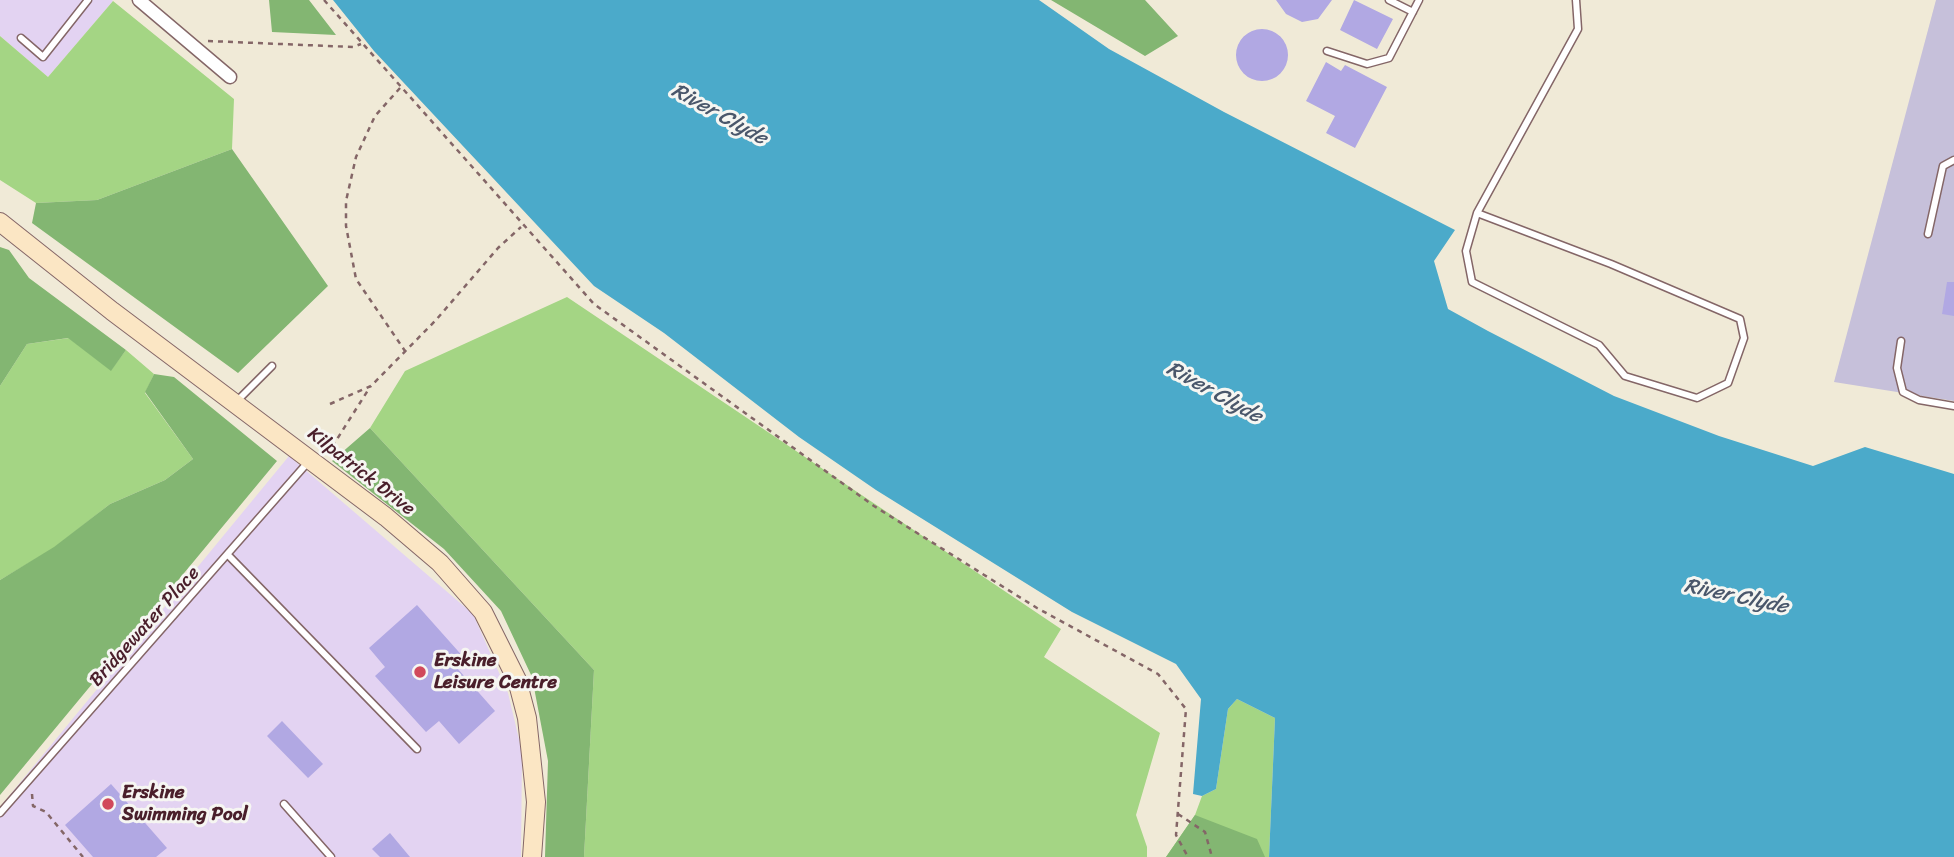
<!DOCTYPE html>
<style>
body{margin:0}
canvas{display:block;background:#f0ead7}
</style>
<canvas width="1954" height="857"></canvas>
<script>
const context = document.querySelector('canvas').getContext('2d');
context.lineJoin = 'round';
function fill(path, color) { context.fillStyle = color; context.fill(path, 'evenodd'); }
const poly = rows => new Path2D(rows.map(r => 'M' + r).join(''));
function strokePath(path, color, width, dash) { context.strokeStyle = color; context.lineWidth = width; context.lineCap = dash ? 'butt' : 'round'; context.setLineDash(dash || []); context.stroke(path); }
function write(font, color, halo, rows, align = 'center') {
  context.font = font + ' Sriracha,sans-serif'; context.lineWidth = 6; context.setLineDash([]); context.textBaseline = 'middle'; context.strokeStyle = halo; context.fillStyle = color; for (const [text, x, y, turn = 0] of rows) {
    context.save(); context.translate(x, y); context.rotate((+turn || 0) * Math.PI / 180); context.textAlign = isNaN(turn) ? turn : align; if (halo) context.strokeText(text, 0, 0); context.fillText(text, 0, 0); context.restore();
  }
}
const built = poly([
 [0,0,112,0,113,1,48,77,0,36],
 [289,456,473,614,508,693,522,752,521,857,0,857,0,807]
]);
const industrial = poly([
 [1936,0,1954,0,1954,401,1834,382]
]);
const green = poly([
 [113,1,234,99,232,149,97,200,36,203,0,180,0,36,48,77],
 [567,297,1061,629,1044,657,1160,733,1136,815,1147,847,1147,857,584,857,594,670,370,428,405,371],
 [69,338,111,370,126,350,154,374,145,393,193,459,165,480,110,504,54,548,0,580,0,386,27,344],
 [1237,699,1275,718,1269,857,1166,857,1195,815,1202,796,1216,789,1228,709]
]);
const forest = poly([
 [269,0,309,0,336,35,272,32],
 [1051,0,1145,0,1178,36,1145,56],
 [232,149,328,286,238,373,32,223,36,203,97,200],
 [0,247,9,250,29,278,126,350,111,371,68,338,27,344,0,386],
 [154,374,174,377,277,461,0,795,0,580,54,547,110,504,165,480,193,459,145,392],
 [370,428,594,670,584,857,545,857,548,761,532,677,501,611,444,549,332,461],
 [1195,815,1257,839,1265,857,1166,857]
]);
const water = poly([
 [333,0,1039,0,1109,49,1224,112,1455,230,1434,261,1448,309,1488,331,1614,396,1719,436,1813,466,1865,447,1954,474,1954,857,1269,857,1275,718,1237,699,1228,709,1216,789,1202,796,1193,794,1201,699,1176,664,1072,612,876,490,799,437,664,333,594,286,374,51]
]);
const building = poly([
 [1276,0,1332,0,1318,19,1302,22,1286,14],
 [1354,0,1393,19,1377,49,1340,30],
 '1236 55a26 26 0 1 1 52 0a26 26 0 1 1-52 0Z',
 [1326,62,1341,71,1345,65,1387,87,1355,148,1326,133,1335,116,1306,101],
 [1947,282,1954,282,1954,316,1942,314],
 [417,605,466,660,457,668,495,711,459,744,439,721,426,732,375,676,385,667,369,648],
 [282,721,323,764,308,778,267,736],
 [111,784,167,848,156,857,93,857,65,825],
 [390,833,410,857,380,857,372,849]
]);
const path = poly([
 [324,0,594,304,874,506,1037,608,1158,674,1186,709,1176,835,1188,857],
 [208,41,353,47,361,44],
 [400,88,375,116,356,157,346,201,346,226,356,279,405,351],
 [330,404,371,386,436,320,498,248,521,227],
 [327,455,370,387],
 [32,794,33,806,46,812,83,857],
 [1178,814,1205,832,1212,857]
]);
const lane = poly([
 [1389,0,1413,12],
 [21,38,43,57,88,0],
 [1327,51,1367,64,1389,58,1419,0],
 [1477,213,1611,264,1740,319,1744,338,1728,383,1697,398,1625,376,1599,345,1472,282,1466,251,1477,213,1578,29,1576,0],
 [1928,234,1943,166,1954,160],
 [1901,341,1897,368,1903,392,1919,400,1954,406],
 [236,402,272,366],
 [229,556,417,749],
 [284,804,331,857],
 [0,813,309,461]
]);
const street = poly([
 [139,0,230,77]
]);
const secondary = poly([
 [0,222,112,311,386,517,440,563,483,612,517,680,527,718,536,802,532,857]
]);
const markers = [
 [420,672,7,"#d1495b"],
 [108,804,7,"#d1495b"]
];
const streetNames = [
 ["Kilpatrick Drive",361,472,38],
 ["Bridgewater Place",145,627,-48]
];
const poiNames = [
 ["Erskine",434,661],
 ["Leisure Centre",434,683],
 ["Erskine",122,793],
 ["Swimming Pool",122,815]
];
const waterNames = [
 ["River Clyde",719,115,29],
 ["River Clyde",1214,393,29],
 ["River Clyde",1736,597,12]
];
fill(built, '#e3d3f2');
fill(industrial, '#c6c0da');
fill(green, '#a4d584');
fill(forest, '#83b672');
fill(water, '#4baaca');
fill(building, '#b1a8e3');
strokePath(lane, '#846667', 9);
strokePath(street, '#846667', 15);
strokePath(secondary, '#846667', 20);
strokePath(path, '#846667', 2.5, [5, 5]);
strokePath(lane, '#fff', 6);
strokePath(street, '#fff', 12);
strokePath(secondary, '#fbe6c4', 18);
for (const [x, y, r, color] of markers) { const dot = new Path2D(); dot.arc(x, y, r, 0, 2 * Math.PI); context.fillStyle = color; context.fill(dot); strokePath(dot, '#f6f6f2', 2.5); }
write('19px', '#4a1f2b', '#f6f6f2', streetNames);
write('bold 19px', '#4a1f2b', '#f6f6f2', poiNames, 'left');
write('italic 21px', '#4a576b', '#f6f6f2', waterNames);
</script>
